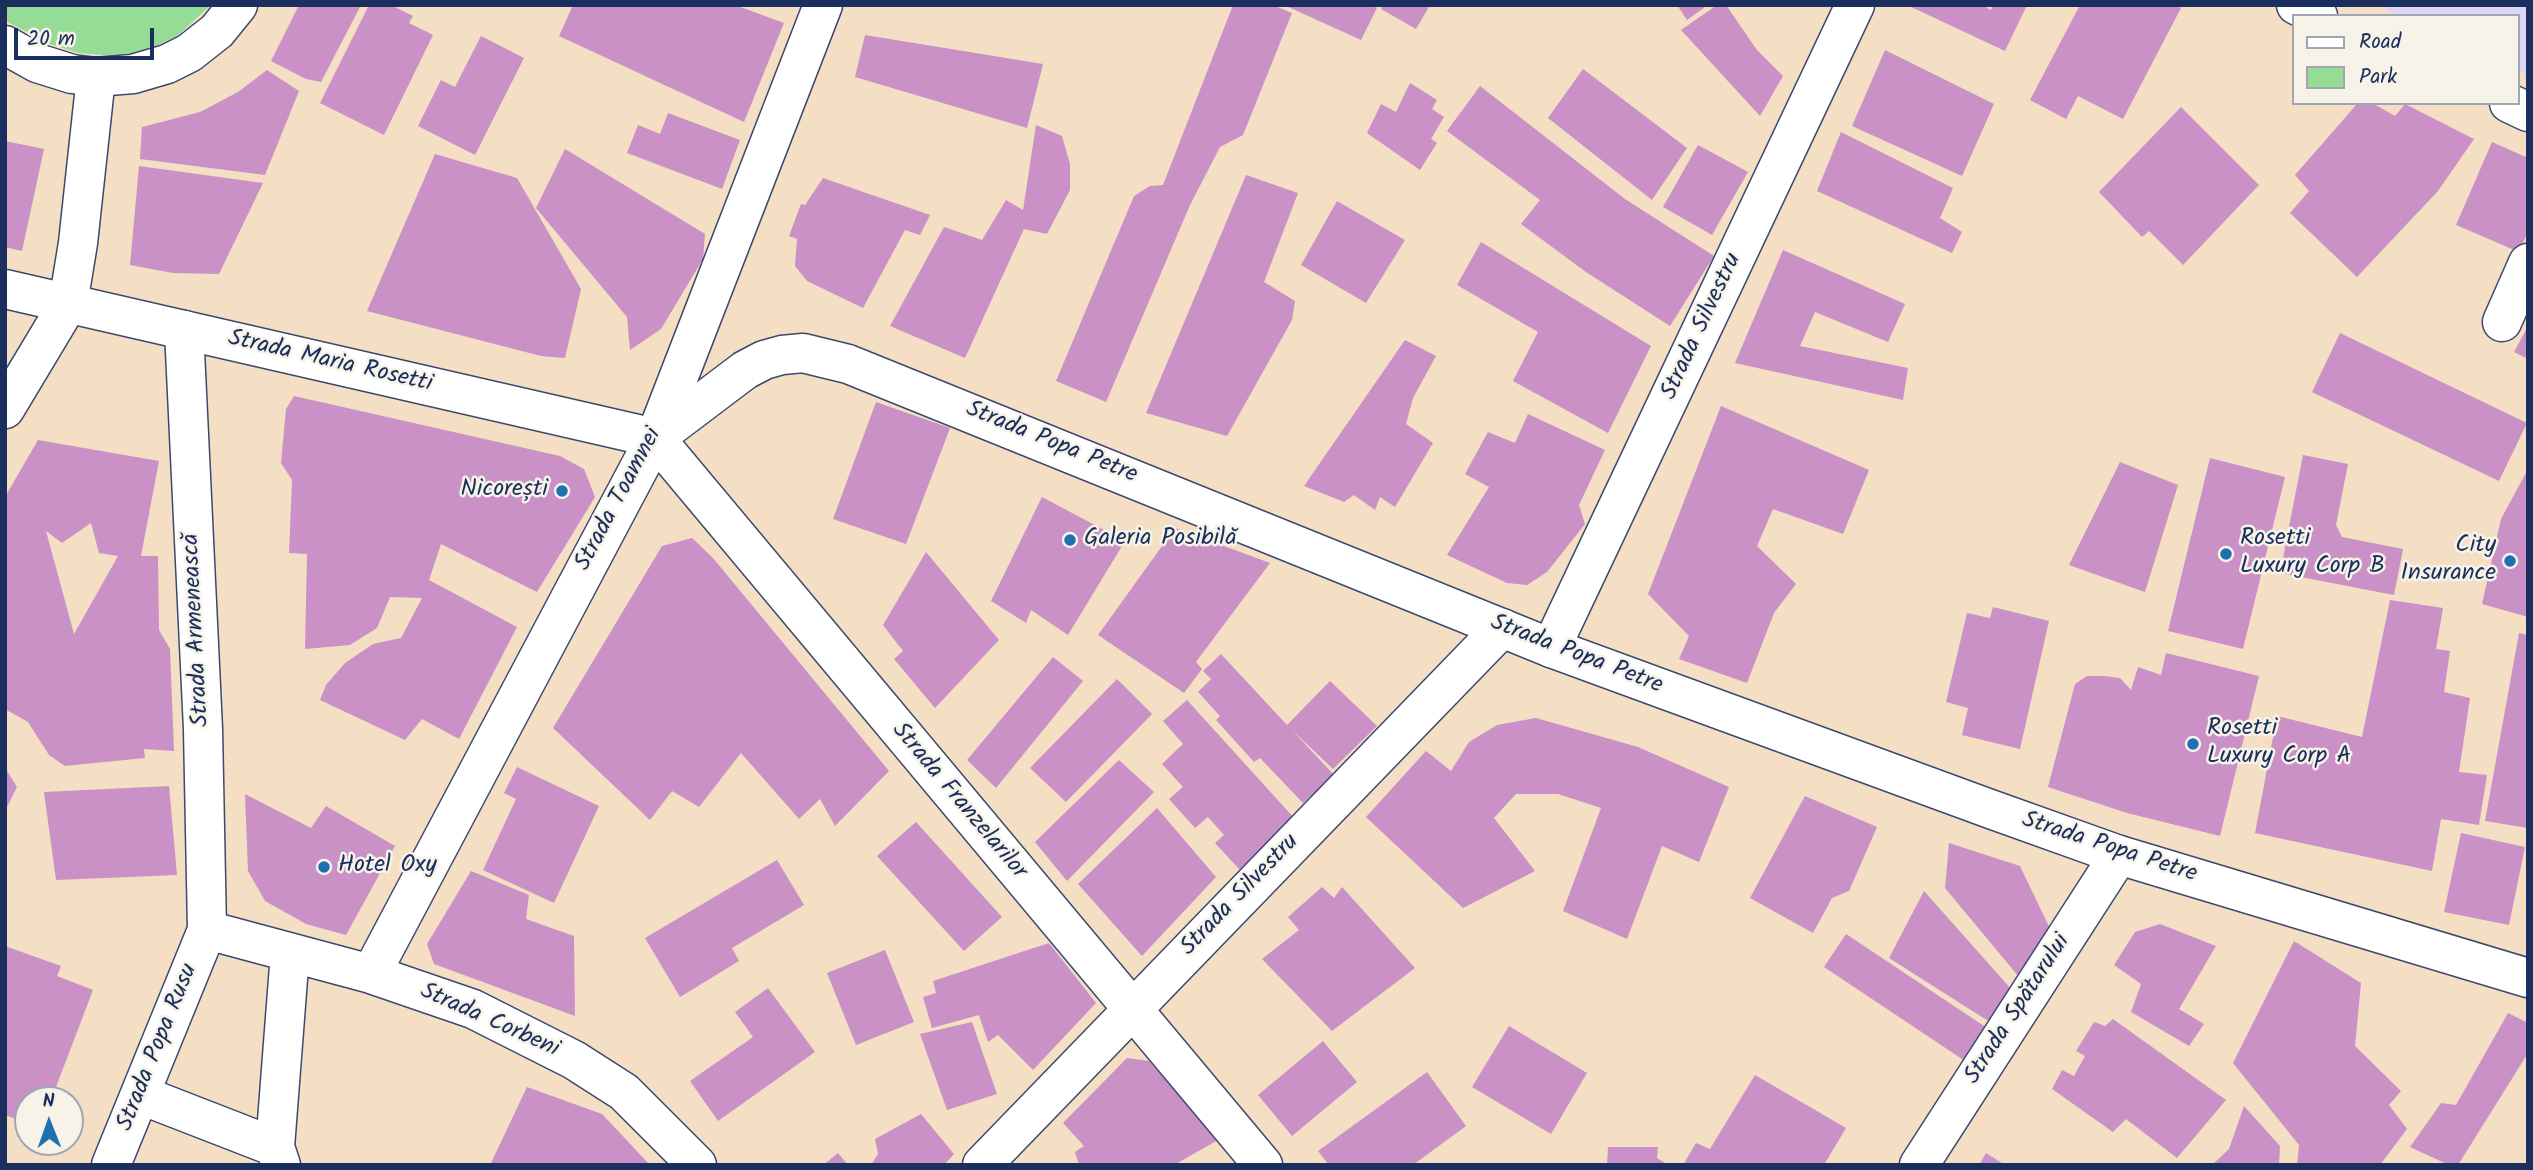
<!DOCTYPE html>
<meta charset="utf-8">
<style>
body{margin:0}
#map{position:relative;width:2533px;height:1170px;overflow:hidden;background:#f4dec4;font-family:Kalam,sans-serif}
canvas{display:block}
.frame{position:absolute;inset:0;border:7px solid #1b2f5e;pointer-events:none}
.legend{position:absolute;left:2292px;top:14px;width:228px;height:91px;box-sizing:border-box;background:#f7f3e8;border:2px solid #9fa5b1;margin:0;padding:9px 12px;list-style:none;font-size:21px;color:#1b2f5e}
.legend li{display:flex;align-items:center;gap:14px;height:35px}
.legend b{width:35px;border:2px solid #9fa5b1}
.north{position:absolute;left:14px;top:1086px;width:70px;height:70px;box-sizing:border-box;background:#f7f3e8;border:2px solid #9fa5b1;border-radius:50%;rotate:359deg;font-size:19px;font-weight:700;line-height:28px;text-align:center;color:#1b2f5e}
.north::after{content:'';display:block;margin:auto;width:24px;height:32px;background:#1f6fb2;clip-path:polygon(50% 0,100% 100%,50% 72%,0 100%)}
.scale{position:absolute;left:14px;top:28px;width:140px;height:32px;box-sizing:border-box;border:4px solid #1b2f5e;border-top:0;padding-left:9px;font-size:21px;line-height:24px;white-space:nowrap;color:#1b2f5e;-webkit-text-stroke:5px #f7f3e8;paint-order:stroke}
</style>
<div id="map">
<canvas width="2533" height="1170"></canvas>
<div class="frame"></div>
<ul class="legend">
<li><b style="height:9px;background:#fff"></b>Road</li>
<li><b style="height:19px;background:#95dd97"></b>Park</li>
</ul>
<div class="north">N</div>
<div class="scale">20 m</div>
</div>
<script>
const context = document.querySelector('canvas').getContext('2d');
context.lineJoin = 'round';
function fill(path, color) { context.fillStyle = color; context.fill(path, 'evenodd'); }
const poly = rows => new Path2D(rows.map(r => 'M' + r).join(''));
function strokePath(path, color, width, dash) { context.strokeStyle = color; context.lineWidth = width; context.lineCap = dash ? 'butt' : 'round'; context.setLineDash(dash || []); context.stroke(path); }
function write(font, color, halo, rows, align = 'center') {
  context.font = font + ' Kalam,sans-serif'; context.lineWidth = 5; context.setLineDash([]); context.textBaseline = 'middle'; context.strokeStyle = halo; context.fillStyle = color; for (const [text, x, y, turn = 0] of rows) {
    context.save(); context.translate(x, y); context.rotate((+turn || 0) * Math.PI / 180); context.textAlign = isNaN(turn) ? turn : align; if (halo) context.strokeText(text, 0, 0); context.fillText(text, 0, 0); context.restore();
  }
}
const built = poly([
 [2378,5,2528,5,2528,75,2517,70,2517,16,2400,16]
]);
const green = poly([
 [5,5,211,5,177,36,145,51,114,56,79,53,50,44,6,21]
]);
const building = poly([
 [299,5,360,7,321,82,306,79,271,61],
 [369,5,391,5,413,16,409,23,433,35,384,135,320,103],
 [573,5,735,5,784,23,744,122,559,36],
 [1233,5,1273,5,1292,13,1243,135,1220,147,1190,205,1106,402,1056,381,1134,196,1150,186,1163,185],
 [1284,5,1371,5,1377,8,1361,40],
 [1383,5,1430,5,1416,29,1381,9],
 [1677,5,1708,5,1687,20],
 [1717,5,1726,5,1757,50,1783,76,1760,116,1681,30],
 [1907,5,1982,5,1991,10,1993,5,2027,5,2005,51],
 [2080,5,2175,5,2181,8,2123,119,2078,96,2066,119,2030,100],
 [865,35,1043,64,1027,128,855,77],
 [481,36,524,58,475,155,418,126,441,80,455,87],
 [1885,50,1994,104,1962,176,1852,126],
 [1583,69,1687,148,1652,200,1548,118],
 [267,70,299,91,265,175,140,159,142,127,200,112,238,92],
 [1410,83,1437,100,1432,109,1444,117,1431,139,1437,143,1420,170,1367,133,1381,104,1396,112],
 [1480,86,1625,199,1714,256,1670,326,1586,272,1521,224,1540,200,1447,131],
 [2372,103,2395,116,2405,104,2474,139,2438,191,2357,277,2290,213,2309,191,2295,175,2357,104],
 [2181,107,2259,185,2183,265,2149,231,2142,237,2099,192],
 [668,113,740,140,722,189,627,153,638,125,660,134],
 [1036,125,1062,136,1070,164,1070,190,1047,234,1024,229,965,358,890,326,944,227,982,240,1006,200,1023,210],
 [1841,132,1953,188,1940,218,1962,232,1952,253,1817,191],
 [5,141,44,149,22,251,5,247],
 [2492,142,2528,158,2528,231,2519,252,2456,225],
 [1698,145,1748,172,1712,235,1663,207],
 [565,149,705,234,703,259,661,329,630,350,627,317,536,208],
 [435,154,517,178,581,289,565,358,541,356,367,311],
 [139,166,263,183,219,274,173,273,130,265],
 [1246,175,1298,193,1264,282,1295,301,1292,320,1227,436,1146,413],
 [823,178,930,215,920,235,905,230,863,308,807,281,795,266,797,239,789,236,801,204,805,205],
 [1337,201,1405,240,1366,303,1301,265],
 [1481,242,1651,346,1608,433,1513,381,1538,332,1457,285],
 [1783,250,1905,304,1888,342,1815,312,1800,346,1908,368,1903,400,1735,363],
 [2528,326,2528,359,2514,352],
 [2340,333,2527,423,2499,481,2312,392],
 [1405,340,1436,356,1413,398,1406,424,1433,443,1395,507,1380,497,1375,510,1354,495,1344,502,1304,486],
 [294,396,560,456,584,469,595,497,537,592,441,544,429,580,517,627,459,739,422,719,405,740,320,700,326,685,345,663,373,644,401,638,422,598,390,597,377,628,350,645,305,649,307,554,289,553,292,480,281,463,286,409],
 [876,402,950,428,906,544,833,519],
 [1721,406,1869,470,1843,534,1773,509,1757,546,1796,584,1774,613,1747,683,1679,659,1689,636,1648,594],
 [1528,414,1605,450,1579,505,1585,524,1547,572,1527,585,1507,583,1447,555,1489,487,1465,474,1488,432,1515,443],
 [38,440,159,461,141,556,158,556,159,630,170,649,174,751,144,749,145,758,65,766,49,755,28,722,5,709,5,497],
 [91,523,99,553,118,556,74,634,46,531,62,543],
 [2303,455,2348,464,2336,525,2342,537,2403,549,2394,595,2280,573],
 [2210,458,2285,477,2243,649,2168,631],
 [2120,462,2178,485,2145,592,2069,565],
 [2528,469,2528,617,2482,604,2501,519],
 [1042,497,1125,541,1068,635,1031,610,1026,623,991,601],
 [1175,528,1270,563,1196,662,1202,669,1184,693,1098,635],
 [692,538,713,558,889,771,835,826,820,799,799,819,741,753,699,807,672,791,650,820,553,728,662,546],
 [926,552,999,640,935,708,894,659,903,651,883,625],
 [2390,600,2443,608,2436,649,2450,651,2444,692,2470,698,2459,772,2487,775,2479,825,2441,819,2432,871,2255,833,2277,716,2362,737],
 [1993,607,2049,621,2020,749,1962,735,1968,708,1946,702,1967,613,1990,618],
 [2519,633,2528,635,2528,828,2485,821],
 [2166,653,2259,676,2220,836,2127,813,2048,787,2075,684,2087,676,2104,676,2120,678,2131,690,2138,667,2161,675],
 [1221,654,1287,725,1330,681,1377,726,1333,769,1292,730,1334,775,1303,803,1260,758,1254,762,1216,720,1220,716,1198,692,1211,679,1203,671],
 [1053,657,1083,681,996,788,967,760],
 [1117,679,1152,714,1066,802,1030,768],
 [1187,700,1295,819,1240,870,1215,843,1224,835,1208,817,1195,828,1169,799,1183,787,1162,764,1183,744,1163,721],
 [1536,718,1638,747,1729,787,1699,862,1662,846,1627,939,1563,911,1601,808,1558,794,1516,794,1494,818,1535,871,1463,908,1366,817,1426,751,1451,771,1469,742,1497,725],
 [1119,760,1154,792,1067,881,1035,842],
 [517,767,599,806,554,903,483,870,516,799,504,793],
 [5,768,17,787,5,811],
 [169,786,177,875,56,880,44,792],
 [245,794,311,828,326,806,395,846,346,935,306,924,265,901,248,871],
 [1805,796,1877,827,1849,891,1832,898,1813,933,1750,898],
 [1157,808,1216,877,1142,956,1078,884],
 [916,822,1002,917,964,951,877,856],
 [2461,833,2525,847,2509,925,2444,912],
 [1949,843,2020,866,2054,937,2024,983,1945,888],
 [777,860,804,905,732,948,739,961,680,997,645,938],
 [471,871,529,895,526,919,574,936,575,1016,434,964,427,944],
 [1322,887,1334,898,1342,887,1415,968,1332,1031,1262,959,1299,930,1288,917],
 [1924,891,2012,990,1993,1024,1889,958],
 [2160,924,2216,946,2179,1009,2204,1024,2189,1046,2131,1012,2141,984,2114,965,2135,932],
 [1846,934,1987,1028,1965,1061,1824,967],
 [2294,941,2361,983,2355,1046,2401,1091,2389,1105,2407,1129,2380,1165,2297,1165,2299,1145,2233,1063],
 [1049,943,1096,1003,1033,1070,998,1035,988,1042,979,1015,932,1028,923,997,936,993,933,981],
 [5,946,61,966,57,976,93,990,51,1100,28,1100,19,1120,5,1115],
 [885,950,914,1022,856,1045,827,973],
 [768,988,815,1052,718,1121,690,1081,753,1037,735,1012],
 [2508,1013,2528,1023,2528,1053,2458,1165,2449,1165,2410,1147,2441,1103,2456,1105],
 [2113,1019,2226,1100,2177,1158,2126,1119,2113,1132,2052,1089,2062,1070,2074,1076,2085,1056,2076,1051,2094,1022,2105,1026],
 [972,1022,997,1094,947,1110,920,1034],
 [1509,1026,1587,1073,1551,1134,1472,1087],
 [1323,1041,1357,1082,1292,1136,1258,1095],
 [1127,1058,1149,1061,1218,1140,1174,1165,1079,1165,1075,1152,1084,1146,1063,1123],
 [1427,1072,1466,1126,1413,1165,1329,1165,1318,1151],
 [1755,1075,1846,1128,1824,1165,1683,1165,1696,1143,1710,1149],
 [527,1087,602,1114,650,1165,490,1165],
 [2244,1106,2280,1146,2279,1165,2212,1165,2229,1149],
 [921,1114,954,1154,944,1165,871,1165,878,1154,875,1139],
 [1608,1147,1658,1147,1657,1158,1668,1165,1607,1165],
 [838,1153,848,1165,823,1165],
 [1986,1153,2005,1165,1979,1165]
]);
const minor = poly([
 [2296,5,2318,16],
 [5,45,37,63,72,74,96,77,133,74,167,64,189,53,217,31,238,5],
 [2509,103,2528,112],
 [2502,322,2528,263],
 [5,409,68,304,78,243,96,77],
 [655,438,1263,1165],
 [1551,648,1855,5],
 [207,930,371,974,473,1009,574,1060,624,1092,697,1165],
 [371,974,655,438,823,5],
 [141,1095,275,1147],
 [111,1165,207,930,203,729,184,330],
 [281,1165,275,1147,290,953],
 [982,1165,1502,628],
 [1919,1165,2119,855]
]);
const tertiary = poly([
 [5,289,655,438,745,370,764,360,782,355,803,353,848,364,1551,648,1993,810,2119,855,2528,978]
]);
const markers = [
 [562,491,7,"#1f6fb2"],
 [1070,540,7,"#1f6fb2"],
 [2226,554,7,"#1f6fb2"],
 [2510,561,7,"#1f6fb2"],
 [2193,744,7,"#1f6fb2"],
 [324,867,7,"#1f6fb2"]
];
const streetNames = [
 ["Strada Silvestru",1703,327,-65],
 ["Strada Maria Rosetti",330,363,13],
 ["Strada Popa Petre",1051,444,22],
 ["Strada Toamnei",620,500,-62],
 ["Strada Armenească",198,630,-93],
 ["Strada Popa Petre",1576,656,21],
 ["Strada Franzelarilor",958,802,50],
 ["Strada Popa Petre",2109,849,18],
 ["Strada Silvestru",1241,896,-46],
 ["Strada Spătarului",2019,1010,-57],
 ["Strada Corbeni",489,1022,24],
 ["Strada Popa Rusu",159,1048,-68]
];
const poiNames = [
 ["Nicorești",548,491,"right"],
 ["Galeria Posibilă",1084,540],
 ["Rosetti",2240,540],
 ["Luxury Corp B",2240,568],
 ["City",2496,547,"right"],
 ["Insurance",2496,575,"right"],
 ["Rosetti",2207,730],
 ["Luxury Corp A",2207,758],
 ["Hotel Oxy",338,867]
];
fill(built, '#ddd5f6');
fill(green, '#95dd97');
fill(building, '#c991c6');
strokePath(minor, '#3c496d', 41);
strokePath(tertiary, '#3c496d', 41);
strokePath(minor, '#fff', 38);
strokePath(tertiary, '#fff', 38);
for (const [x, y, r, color] of markers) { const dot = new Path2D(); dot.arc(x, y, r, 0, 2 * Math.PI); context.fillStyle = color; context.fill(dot); strokePath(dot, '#f7f3e8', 2.5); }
write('24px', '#1b2f5e', '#f7f3e8', streetNames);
write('24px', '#1b2f5e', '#f7f3e8', poiNames, 'left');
</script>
